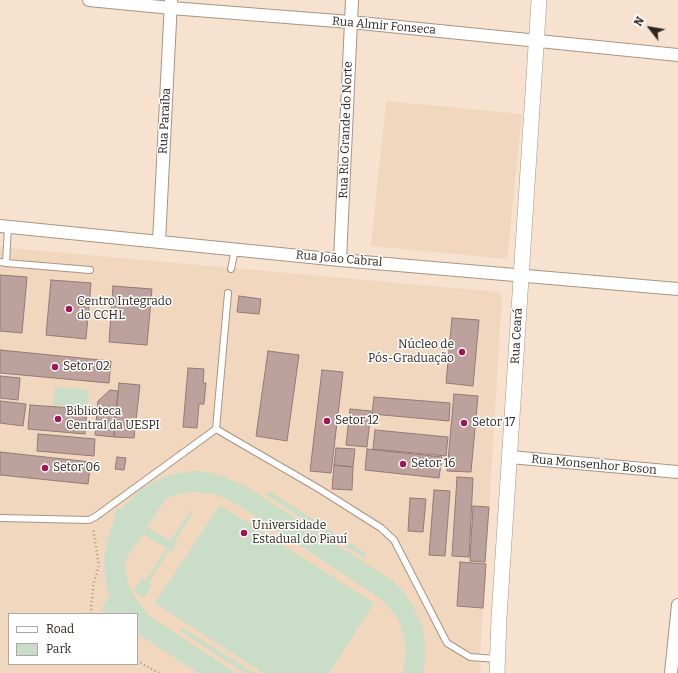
<!DOCTYPE html>
<meta charset="utf-8">
<style>
body{margin:0}
#map{position:relative;width:678px;height:673px;overflow:hidden;background:#f6e2cf;font-family:Bitter,serif}
canvas{display:block}
.legend{position:absolute;left:8px;top:613px;width:130px;height:52px;box-sizing:border-box;background:#fff;border:1px solid #aba8a5;margin:0;padding:5px 7px;list-style:none;font-size:12px;color:#2d251e}
.legend li{display:flex;align-items:center;gap:8px;height:20px}
.legend b{width:20px;border:1px solid #aba8a5}
.north{position:absolute;left:630px;top:8px;width:40px;height:40px;-webkit-text-stroke:3px #fff;paint-order:stroke;rotate:301deg;font-size:11px;font-weight:700;line-height:16px;text-align:center;color:#2d251e}
.north::after{content:'';display:block;margin:auto;width:14px;height:18px;background:#2d251e;clip-path:polygon(50% 0,100% 100%,50% 72%,0 100%)}
</style>
<div id="map">
<canvas width="678" height="673"></canvas>
<ul class="legend">
<li><b style="height:5px;background:#fff"></b>Road</li>
<li><b style="height:11px;background:#caddc6"></b>Park</li>
</ul>
<div class="north">N</div>
</div>
<script>
const context = document.querySelector('canvas').getContext('2d');
context.lineJoin = 'round';
function fill(path, color) { context.fillStyle = color; context.fill(path, 'evenodd'); }
const poly = rows => new Path2D(rows.map(r => 'M' + r).join(''));
function strokePath(path, color, width, dash) { context.strokeStyle = color; context.lineWidth = width; context.lineCap = dash ? 'butt' : 'round'; context.setLineDash(dash || []); context.stroke(path); }
function write(font, color, halo, rows, align = 'center') {
  context.font = font + ' Bitter,serif'; context.lineWidth = 3; context.setLineDash([]); context.textBaseline = 'middle'; context.strokeStyle = halo; context.fillStyle = color; for (const [text, x, y, turn = 0] of rows) {
    context.save(); context.translate(x, y); context.rotate((+turn || 0) * Math.PI / 180); context.textAlign = isNaN(turn) ? turn : align; if (halo) context.strokeText(text, 0, 0); context.fillText(text, 0, 0); context.restore();
  }
}
const built = poly([
 [386,101,522,114,507,259,371,246],
 [0,247,499,292,502,296,480,658,481,673,0,673],
 [9,614,137,614,137,664,9,664]
]);
const green = poly([
 [55,387,89,390,87,408,53,405],
 [193,471,207,472,220,475,245,486,384,575,395,583,404,593,412,604,423,629,425,643,425,657,423,673,403,673,406,653,405,641,402,630,398,619,391,609,383,601,374,594,235,503,214,494,191,492,179,494,168,497,163,503,147,527,170,541,191,510,193,512,174,543,176,545,172,552,169,550,149,583,152,585,144,598,134,591,141,578,146,581,166,548,143,534,129,554,125,562,126,574,129,585,134,596,148,615,236,673,198,673,137,633,137,614,107,614,101,610,110,595,106,586,104,559,109,532,116,517,114,515,118,508,121,510,132,498,142,489,154,482,166,476],
 [269,491,367,554,364,558,266,495],
 [220,505,374,603,329,673,263,673,155,603],
 [183,628,254,673,245,673,180,631]
]);
const building = poly([
 [0,275,27,277,22,333,0,331,0,275],
 [51,280,91,283,86,339,46,335,51,280],
 [113,286,152,289,147,345,109,342,113,286],
 [239,296,261,299,259,314,237,312,239,296],
 [452,318,479,320,473,386,446,383,452,318],
 [0,350,111,361,109,383,0,373,0,350],
 [268,351,299,355,287,441,256,436,268,351],
 [188,368,204,369,203,383,206,383,204,404,199,404,197,428,183,427,188,368],
 [322,370,343,372,331,473,310,471,322,370],
 [0,376,20,378,18,400,0,398,0,376],
 [119,383,140,385,134,438,114,437,119,383],
 [110,390,118,391,114,437,95,435,98,401,110,390],
 [454,394,478,396,471,472,447,471,454,394],
 [374,397,450,403,449,421,372,414,374,397],
 [0,401,26,404,23,426,0,423,0,401],
 [30,405,87,409,85,434,28,429,30,405],
 [350,409,371,411,367,447,346,445,350,409],
 [375,430,448,437,446,456,373,449,375,430],
 [38,434,95,439,94,456,37,451,38,434],
 [336,448,355,449,353,467,334,465,336,448],
 [367,449,442,457,439,478,365,470,367,449],
 [0,452,91,462,88,484,0,475,0,452],
 [117,457,126,458,124,470,115,469,117,457],
 [334,465,353,467,352,490,332,489,334,465],
 [457,477,473,478,469,557,452,556,457,477],
 [434,490,450,491,445,556,429,555,434,490],
 [410,498,426,499,423,532,408,531,410,498],
 [473,506,489,507,485,562,470,561,473,506],
 [460,562,486,564,483,608,457,606,460,562]
]);
const path = poly([
 [92,614,91,607,94,582,99,566,93,528],
 [137,661,159,673]
]);
const service = poly([
 [0,262,6,263,8,227],
 [6,263,90,270],
 [231,269,235,249],
 [216,429,321,490,381,528,394,540,447,643,470,657,497,659],
 [0,518,89,520,95,517,216,429,228,293]
]);
const minor = poly([
 [89,0,171,8,350,22,678,55],
 [0,226,340,260,678,289],
 [159,242,171,1],
 [340,260,352,0],
 [510,457,678,472],
 [671,673,678,605]
]);
const tertiary = poly([
 [497,673,499,618,539,0]
]);
const markers = [
 [69,309,4,"#a41558"],
 [462,352,4,"#a41558"],
 [55,367,4,"#a41558"],
 [58,419,4,"#a41558"],
 [327,421,4,"#a41558"],
 [464,423,4,"#a41558"],
 [403,464,4,"#a41558"],
 [45,468,4,"#a41558"],
 [244,533,4,"#a41558"]
];
const streetNames = [
 ["Rua Almir Fonseca",384,26,5],
 ["Rua Paraíba",165,121,-87],
 ["Rua Rio Grande do Norte",346,130,-88],
 ["Rua João Cabral",339,259,5],
 ["Rua Ceará",517,336,-87],
 ["Rua Monsenhor Boson",594,465,5]
];
const poiNames = [
 ["Centro Integrado",77,302],
 ["do CCHL",77,316],
 ["Núcleo de",454,345,"right"],
 ["Pós-Graduação",454,359,"right"],
 ["Setor 02",63,367],
 ["Biblioteca",66,412],
 ["Central da UESPI",66,426],
 ["Setor 12",335,421],
 ["Setor 17",472,423],
 ["Setor 16",411,464],
 ["Setor 06",53,468],
 ["Universidade",252,526],
 ["Estadual do Piauí",252,540]
];
fill(built, '#f2d7bf');
fill(green, '#caddc6');
fill(building, '#bda19c');
strokePath(building, '#957a75', 1);
strokePath(service, '#a89583', 8);
strokePath(minor, '#a89583', 14);
strokePath(tertiary, '#a89583', 16);
strokePath(path, '#a69789', 2.5, [1, 3]);
strokePath(service, '#fff', 6);
strokePath(minor, '#fff', 12);
strokePath(tertiary, '#fff', 15);
for (const [x, y, r, color] of markers) { const dot = new Path2D(); dot.arc(x, y, r, 0, 2 * Math.PI); context.fillStyle = color; context.fill(dot); strokePath(dot, '#fff', 1.5); }
write('12px', '#2d251e', '#fff', streetNames);
write('12px', '#2d251e', '#fff', poiNames, 'left');
</script>
